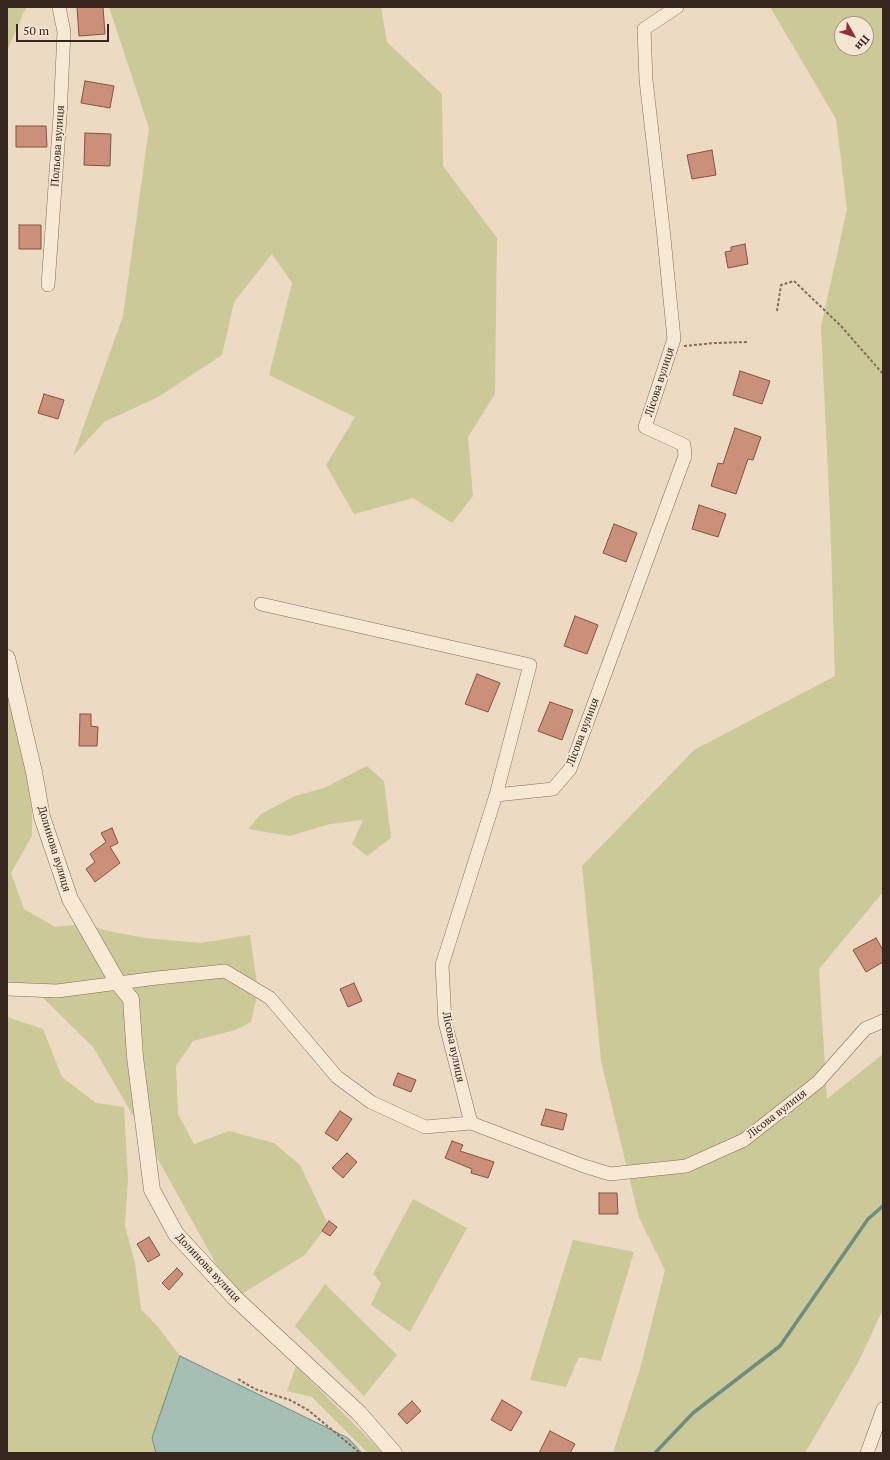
<!DOCTYPE html>
<meta charset="utf-8">
<style>
body{margin:0}
#map{position:relative;width:890px;height:1460px;overflow:hidden;background:#eddac2;font-family:"PT Serif",serif}
canvas{display:block}
.frame{position:absolute;inset:0;border:8px solid #36261e;pointer-events:none}
.north{position:absolute;left:834px;top:16px;width:40px;height:40px;box-sizing:border-box;background:#f4e6d2;border:1px solid #a8998a;border-radius:50%;rotate:129deg;font-size:11px;font-weight:700;line-height:16px;text-align:center;color:#36261e}
.north::after{content:'';display:block;margin:auto;width:14px;height:18px;background:#932c3b;clip-path:polygon(50% 0,100% 100%,50% 72%,0 100%)}
.scale{position:absolute;left:16px;top:24px;width:93px;height:18px;box-sizing:border-box;border:2px solid #36261e;border-top:0;padding-left:5px;font-size:12px;line-height:14px;white-space:nowrap;color:#36261e;-webkit-text-stroke:3px #f4e6d2;paint-order:stroke}
</style>
<div id="map">
<canvas width="890" height="1460"></canvas>
<div class="frame"></div>
<div class="north">Пн</div>
<div class="scale">50 m</div>
</div>
<script>
const context = document.querySelector('canvas').getContext('2d');
context.lineJoin = 'round';
function fill(path, color) { context.fillStyle = color; context.fill(path, 'evenodd'); }
const poly = rows => new Path2D(rows.map(r => 'M' + r).join(''));
function strokePath(path, color, width, dash) { context.strokeStyle = color; context.lineWidth = width; context.lineCap = dash ? 'butt' : 'round'; context.setLineDash(dash || []); context.stroke(path); }
function write(font, color, halo, rows, align = 'center') {
  context.font = font + ' "PT Serif",serif'; context.lineWidth = 4; context.setLineDash([]); context.textBaseline = 'middle'; context.strokeStyle = halo; context.fillStyle = color; for (const [text, x, y, turn = 0] of rows) {
    context.save(); context.translate(x, y); context.rotate((+turn || 0) * Math.PI / 180); context.textAlign = isNaN(turn) ? turn : align; if (halo) context.strokeText(text, 0, 0); context.fillText(text, 0, 0); context.restore();
  }
}
const green = poly([
 [7,7,27,7,23,14,7,51],
 [109,7,381,7,387,42,442,94,443,166,497,238,495,394,468,437,473,496,452,523,413,498,354,514,326,465,355,417,269,375,292,283,272,254,234,302,222,355,158,397,104,422,73,456,123,316,149,128],
 [770,7,883,7,883,892,819,969,827,1099,883,1054,883,1309,859,1361,805,1453,613,1453,640,1369,665,1270,639,1218,601,1061,582,866,694,750,835,676,830,515,821,327,847,209,836,119],
 [842,24,866,24,866,48,842,48],
 [7,691,32,765,32,836,11,873,24,909,55,927,85,924,108,931,145,938,201,943,250,935,258,991,251,1022,235,1030,193,1041,176,1066,178,1114,194,1144,229,1131,274,1143,300,1165,328,1224,305,1255,235,1298,145,1136,93,1047,35,990,7,985],
 [367,766,384,781,391,838,367,856,352,844,363,820,330,824,290,836,248,829,261,814,295,796,324,788],
 [7,1017,43,1029,62,1077,96,1103,124,1107,128,1179,125,1226,135,1263,141,1309,158,1327,180,1356,152,1438,156,1453,7,1453],
 [413,1199,467,1228,410,1332,371,1305,381,1283,373,1274],
 [573,1240,634,1252,601,1361,579,1357,566,1387,530,1380],
 [325,1284,397,1355,364,1396,295,1326],
 [296,1366,383,1453,368,1453,312,1397,287,1391]
]);
const water = poly([
 [180,1356,348,1438,362,1453,156,1453,152,1438,180,1356]
]);
const stream = poly([
 [655,1453,693,1413,780,1346,868,1219,883,1206]
]);
const building = poly([
 [77,7,103,7,105,34,79,36,77,7],
 [85,81,114,86,110,108,81,103,85,81],
 [16,126,46,126,47,147,16,147,16,126],
 [85,133,111,134,110,166,84,165,85,133],
 [712,150,716,175,692,179,687,155,712,150],
 [19,225,41,225,41,249,19,249,19,225],
 [745,244,748,264,728,268,725,252,731,251,731,247,745,244],
 [740,371,770,381,762,404,733,395,740,371],
 [44,394,64,400,58,419,38,413,44,394],
 [735,428,761,437,753,460,748,459,736,494,711,486,718,463,723,464,735,428],
 [699,505,726,514,718,537,692,529,699,505],
 [614,524,637,533,626,562,603,553,614,524],
 [575,616,598,625,587,654,564,646,575,616],
 [477,674,500,683,488,712,465,704,477,674],
 [550,702,573,710,562,740,538,731,550,702],
 [80,714,91,714,91,726,98,727,97,746,79,746,80,714],
 [112,828,118,843,110,847,120,863,95,882,86,869,95,862,90,854,106,842,101,833,112,828],
 [876,938,883,950,883,962,866,972,853,950,876,938],
 [354,983,362,1001,348,1007,340,989,354,983],
 [398,1073,416,1080,411,1092,393,1085,398,1073],
 [546,1109,567,1114,563,1130,541,1125,546,1109],
 [340,1111,352,1119,337,1141,325,1133,340,1111],
 [452,1141,463,1145,460,1151,494,1162,488,1178,471,1173,472,1169,445,1158,452,1141],
 [347,1153,357,1162,343,1178,332,1168,347,1153],
 [599,1193,617,1193,618,1214,599,1214,599,1193],
 [329,1221,337,1227,330,1236,322,1231,329,1221],
 [149,1237,160,1255,148,1262,137,1244,149,1237],
 [177,1268,183,1274,169,1290,162,1283,177,1268],
 [502,1400,522,1412,511,1431,491,1420,502,1400],
 [412,1401,421,1411,407,1424,398,1414,412,1401],
 [550,1431,575,1444,570,1453,539,1453,550,1431]
]);
const path = poly([
 [777,311,781,285,794,281,841,326,883,374],
 [684,346,715,343,748,342],
 [238,1379,255,1389,290,1400,308,1410,360,1453]
]);
const minor = poly([
 [677,7,644,29,646,80,663,228,674,339,645,427,684,445,685,456,570,769,553,789,496,795,442,965,445,1022,471,1123,584,1166,610,1174,686,1166,744,1140,818,1082,865,1029,883,1021],
 [48,285,60,116,64,32,59,7],
 [261,604,530,665,496,795],
 [7,989,57,991,157,978,225,971,270,998,337,1077,371,1102,425,1127,471,1123],
 [867,1453,883,1409]
]);
const tertiary = poly([
 [7,658,34,772,42,817,70,899,118,983,131,999,135,1057,152,1190,176,1234,235,1298,359,1413,394,1453]
]);
const streetNames = [
 ["Польова вулиця",58,146,-86],
 ["Лісова вулиця",660,382,-72],
 ["Лісова вулиця",583,732,-69],
 ["Долинова вулиця",54,849,73],
 ["Лісова вулиця",453,1047,78],
 ["Лісова вулиця",777,1114,-38],
 ["Долинова вулиця",208,1268,47]
];
fill(green, '#cac997');
fill(water, '#a5bfb4');
strokePath(water, '#6c8d80', 1);
strokePath(stream, '#6c8d80', 3.5);
fill(building, '#ca9079');
strokePath(building, '#855240', 1);
strokePath(minor, '#866b5a', 14);
strokePath(tertiary, '#866b5a', 17);
strokePath(path, '#866b5a', 2, [3, 2]);
strokePath(minor, '#f8e9d5', 13);
strokePath(tertiary, '#f8e9d5', 16);
write('11px', '#36261e', '#f4e6d2', streetNames);
</script>
